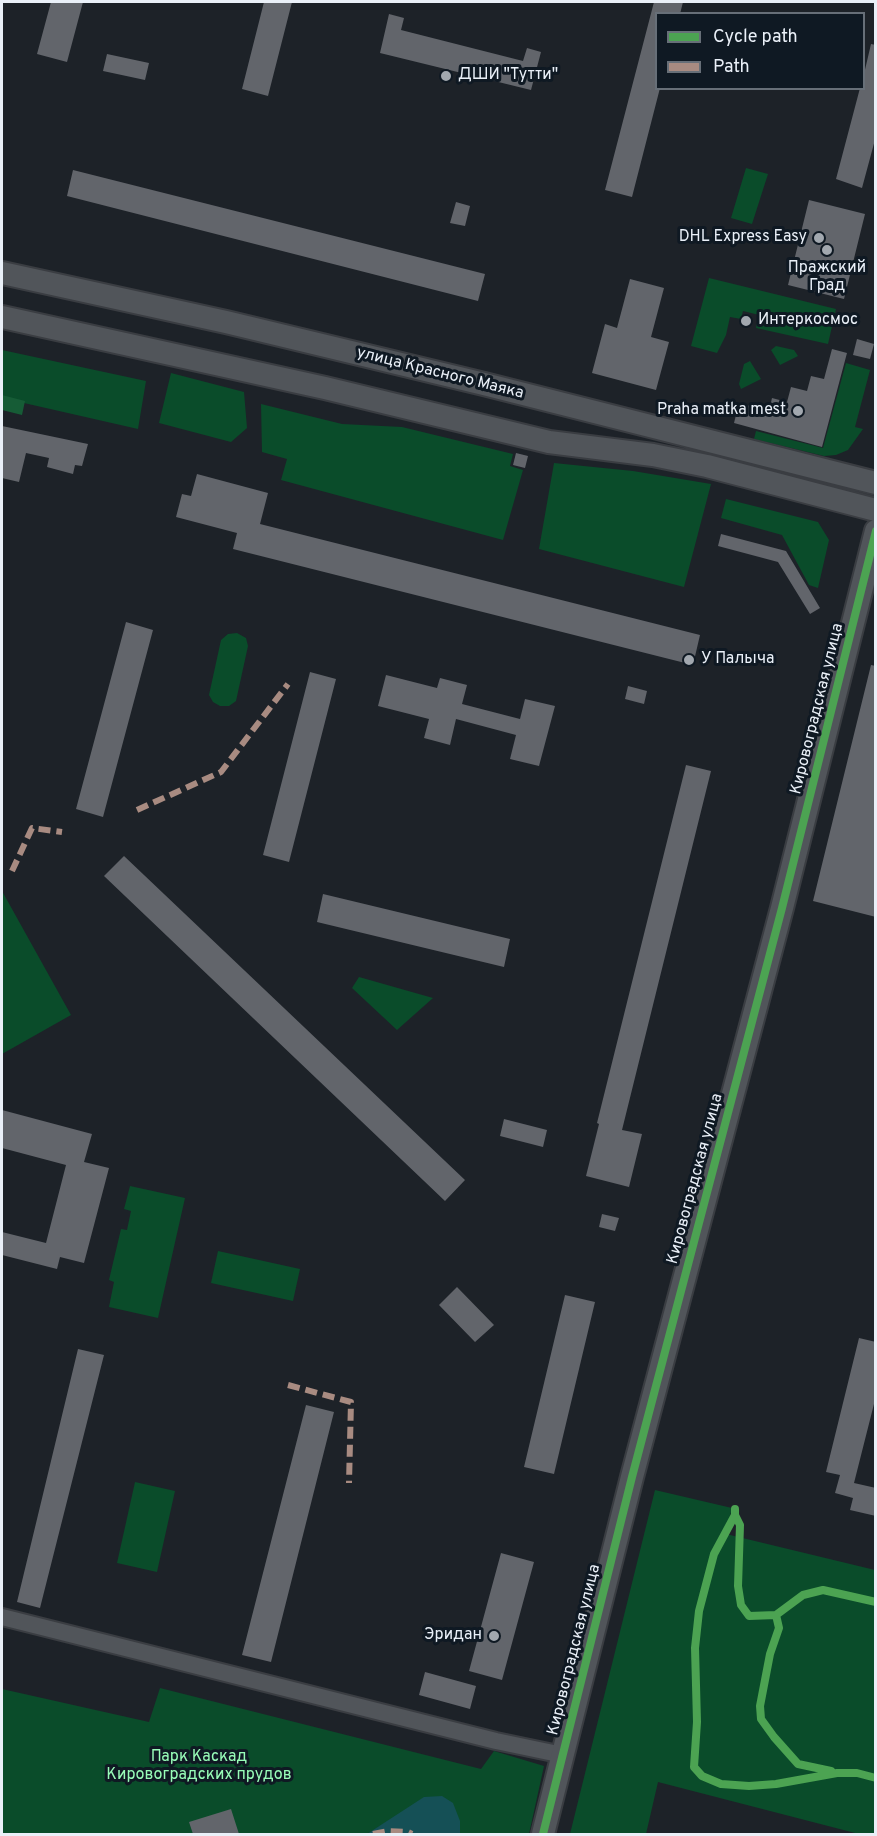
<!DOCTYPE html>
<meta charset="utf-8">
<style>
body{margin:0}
#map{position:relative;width:877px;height:1836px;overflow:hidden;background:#1d2228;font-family:Overpass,sans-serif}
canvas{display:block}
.frame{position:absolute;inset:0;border:3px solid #eaf0f8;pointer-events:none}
.legend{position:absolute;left:655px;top:12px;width:210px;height:78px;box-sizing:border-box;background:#0f1923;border:2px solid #676f78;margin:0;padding:8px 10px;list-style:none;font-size:18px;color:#eaf0f8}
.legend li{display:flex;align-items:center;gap:12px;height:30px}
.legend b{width:30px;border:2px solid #676f78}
</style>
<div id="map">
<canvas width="877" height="1836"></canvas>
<div class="frame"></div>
<ul class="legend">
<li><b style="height:8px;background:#4ca352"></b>Cycle path</li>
<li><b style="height:8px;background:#a88b81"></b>Path</li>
</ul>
</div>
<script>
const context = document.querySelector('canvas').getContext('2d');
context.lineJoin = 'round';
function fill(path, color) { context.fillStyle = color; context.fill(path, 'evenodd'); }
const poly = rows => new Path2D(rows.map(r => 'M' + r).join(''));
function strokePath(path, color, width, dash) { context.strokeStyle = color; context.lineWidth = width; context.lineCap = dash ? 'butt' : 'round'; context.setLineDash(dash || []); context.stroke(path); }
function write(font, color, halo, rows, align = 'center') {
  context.font = font + ' Overpass,sans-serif'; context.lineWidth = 6; context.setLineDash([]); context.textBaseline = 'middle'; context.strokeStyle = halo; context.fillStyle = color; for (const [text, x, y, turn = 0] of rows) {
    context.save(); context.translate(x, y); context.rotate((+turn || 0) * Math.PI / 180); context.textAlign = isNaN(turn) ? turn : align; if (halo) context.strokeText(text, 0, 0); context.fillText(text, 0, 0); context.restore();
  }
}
const green = poly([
 [746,168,768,174,752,224,731,218],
 [709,278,836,309,828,344,756,328,759,315,743,311,741,319,730,317,726,335,717,353,691,346],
 [776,346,794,350,798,356,780,365,771,350],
 [2,350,146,381,138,429,2,398],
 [750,361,761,379,741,389,739,384,744,364],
 [846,363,870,370,855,427,863,429,848,450,836,455,824,456,754,439,756,431,823,448],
 [171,373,244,392,247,428,231,442,159,423],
 [261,404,342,424,402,427,513,454,510,466,523,470,503,540,281,480,287,459,262,452],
 [554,463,633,471,711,484,684,587,539,549],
 [726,499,818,522,829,540,818,588,809,585,782,535,721,518],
 [237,633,246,638,248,646,236,701,229,706,220,706,213,702,209,695,221,640,228,634],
 [2,891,71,1015,2,1054],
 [359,977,433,998,397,1030,352,988],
 [130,1186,185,1198,158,1318,109,1307,114,1282,109,1280,121,1229,127,1230,131,1211,124,1209],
 [218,1251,300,1269,293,1301,211,1283],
 [135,1482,175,1491,157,1572,117,1563],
 [655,1490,732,1508,726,1534,875,1570,875,1834,859,1834,658,1782,646,1834,570,1834],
 [160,1688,481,1769,494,1751,544,1766,529,1834,460,1834,460,1821,392,1819,367,1834,2,1834,2,1689,149,1722]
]);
const forest = poly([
 [2,395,25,401,22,415,2,410]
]);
const water = poly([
 [442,1796,453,1803,460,1821,460,1834,367,1834,424,1797]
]);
const building = poly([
 [51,2,83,2,67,62,37,54],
 [264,2,292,2,268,96,242,89],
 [654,2,683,2,680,14,657,14,657,88,660,88,632,197,605,190],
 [389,14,404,18,401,30,523,61,527,48,541,52,531,90,380,53],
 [871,44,876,45,876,136,862,188,836,179,860,88,864,88,864,74],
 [107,54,149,63,145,80,103,71],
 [73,170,485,274,478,301,67,196],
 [809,200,865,214,844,299,788,285],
 [456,202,470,206,465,226,450,223],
 [630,279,664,288,651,337,669,342,656,390,592,373,605,324,617,328],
 [857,339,874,344,870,359,853,355],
 [832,349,847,353,822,447,734,423,739,403,769,411,772,398,787,402,791,387,807,391,811,376,824,379],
 [2,426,88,444,82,466,75,465,73,474,47,467,49,458,26,453,19,482,2,478],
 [516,453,528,456,525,468,513,465],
 [197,474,268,493,260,524,700,635,693,665,233,549,237,533,176,517,182,494,191,496],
 [721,534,786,551,820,608,810,614,778,562,718,546],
 [126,622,153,630,103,817,76,809],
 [871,665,876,666,876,917,813,901],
 [310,672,336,679,289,862,263,855],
 [386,675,437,688,440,678,467,685,462,704,520,719,525,699,555,706,539,766,510,759,516,735,456,719,450,745,424,738,429,719,378,706],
 [628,686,647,691,644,704,625,699],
 [686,765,711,771,622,1130,642,1134,629,1187,586,1176,599,1124,597,1123],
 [124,856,465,1180,445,1201,104,876],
 [323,894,510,939,504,967,317,922],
 [2,1110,92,1134,84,1162,109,1168,84,1263,60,1257,57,1269,2,1255,2,1232,46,1243,66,1165,2,1148],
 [504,1119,547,1130,543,1147,500,1136],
 [602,1214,619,1218,615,1231,599,1227],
 [457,1287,494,1325,475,1342,439,1305],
 [565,1295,595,1302,554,1474,524,1467],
 [859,1338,876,1342,876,1396,854,1483,876,1488,876,1516,850,1510,853,1498,835,1493,840,1475,826,1472],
 [78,1349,104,1355,40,1608,17,1602],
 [306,1405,334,1412,271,1662,242,1655],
 [501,1553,534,1562,502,1680,469,1671],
 [425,1672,476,1686,470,1709,419,1695],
 [231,1809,239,1834,193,1834,189,1822]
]);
const street = poly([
 [2,1617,496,1741,563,1755]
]);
const secondary = poly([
 [2,273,226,322,484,384,876,483],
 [2,317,325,388,549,442,653,455,707,466,876,510],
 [543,1834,632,1477,782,908,876,531]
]);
const quiet = poly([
 [137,810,221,772,288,684],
 [12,871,32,828,62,832],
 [288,1385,351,1402,349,1483],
 [373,1834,388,1831,408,1832,412,1834]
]);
const cycleway = poly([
 [735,1509,735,1515,714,1554,699,1611,695,1648,697,1722,694,1767,702,1776,721,1784,749,1786,776,1784,837,1773,857,1773,876,1778],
 [735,1515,740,1525,738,1586,741,1605,749,1616,776,1615,803,1595,823,1590,876,1602],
 [776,1615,779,1628,770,1654,760,1706,761,1719,774,1737,798,1764,831,1771],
 [543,1834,632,1477,782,908,876,531]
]);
const markers = [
 [446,76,6,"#a2a8af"],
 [819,238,6,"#a2a8af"],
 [827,250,6,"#a2a8af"],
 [746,321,6,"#a2a8af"],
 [798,411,6,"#a2a8af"],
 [689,660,6,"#a2a8af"],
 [494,1636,6,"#a2a8af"]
];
const poiNames = [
 ["ДШИ \"Тутти\"",458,76],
 ["DHL Express Easy",807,238,"right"],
 ["Пражский",827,269,"center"],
 ["Град",827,287,"center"],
 ["Интеркосмос",758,321],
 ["Praha matka mest",786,411,"right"],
 ["У Палыча",701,660],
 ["Эридан",482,1636,"right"]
];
const streetNames = [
 ["улица Красного Маяка",440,374,14],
 ["Кировоградская улица",818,709,-76],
 ["Кировоградская улица",696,1179,-75],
 ["Кировоградская улица",575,1650,-76]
];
const parkNames = [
 ["Парк Каскад",199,1758],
 ["Кировоградских прудов",199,1776]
];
fill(green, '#0a4c2a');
fill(forest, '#165c36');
fill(water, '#155056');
fill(building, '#62656b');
strokePath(street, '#3a3d42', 20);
strokePath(secondary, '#3a3d42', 26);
strokePath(street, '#51555a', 16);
strokePath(secondary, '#51555a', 22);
strokePath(quiet, '#a88b81', 6, [12, 6]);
strokePath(cycleway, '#4ca352', 8);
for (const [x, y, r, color] of markers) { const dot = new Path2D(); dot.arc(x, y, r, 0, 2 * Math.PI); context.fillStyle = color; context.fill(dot); strokePath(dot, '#0f1923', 2); }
write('16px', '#eaf0f8', '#0f1923', poiNames, 'left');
write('16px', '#eaf0f8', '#0f1923', streetNames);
write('16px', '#98fdb8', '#0f1923', parkNames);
</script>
